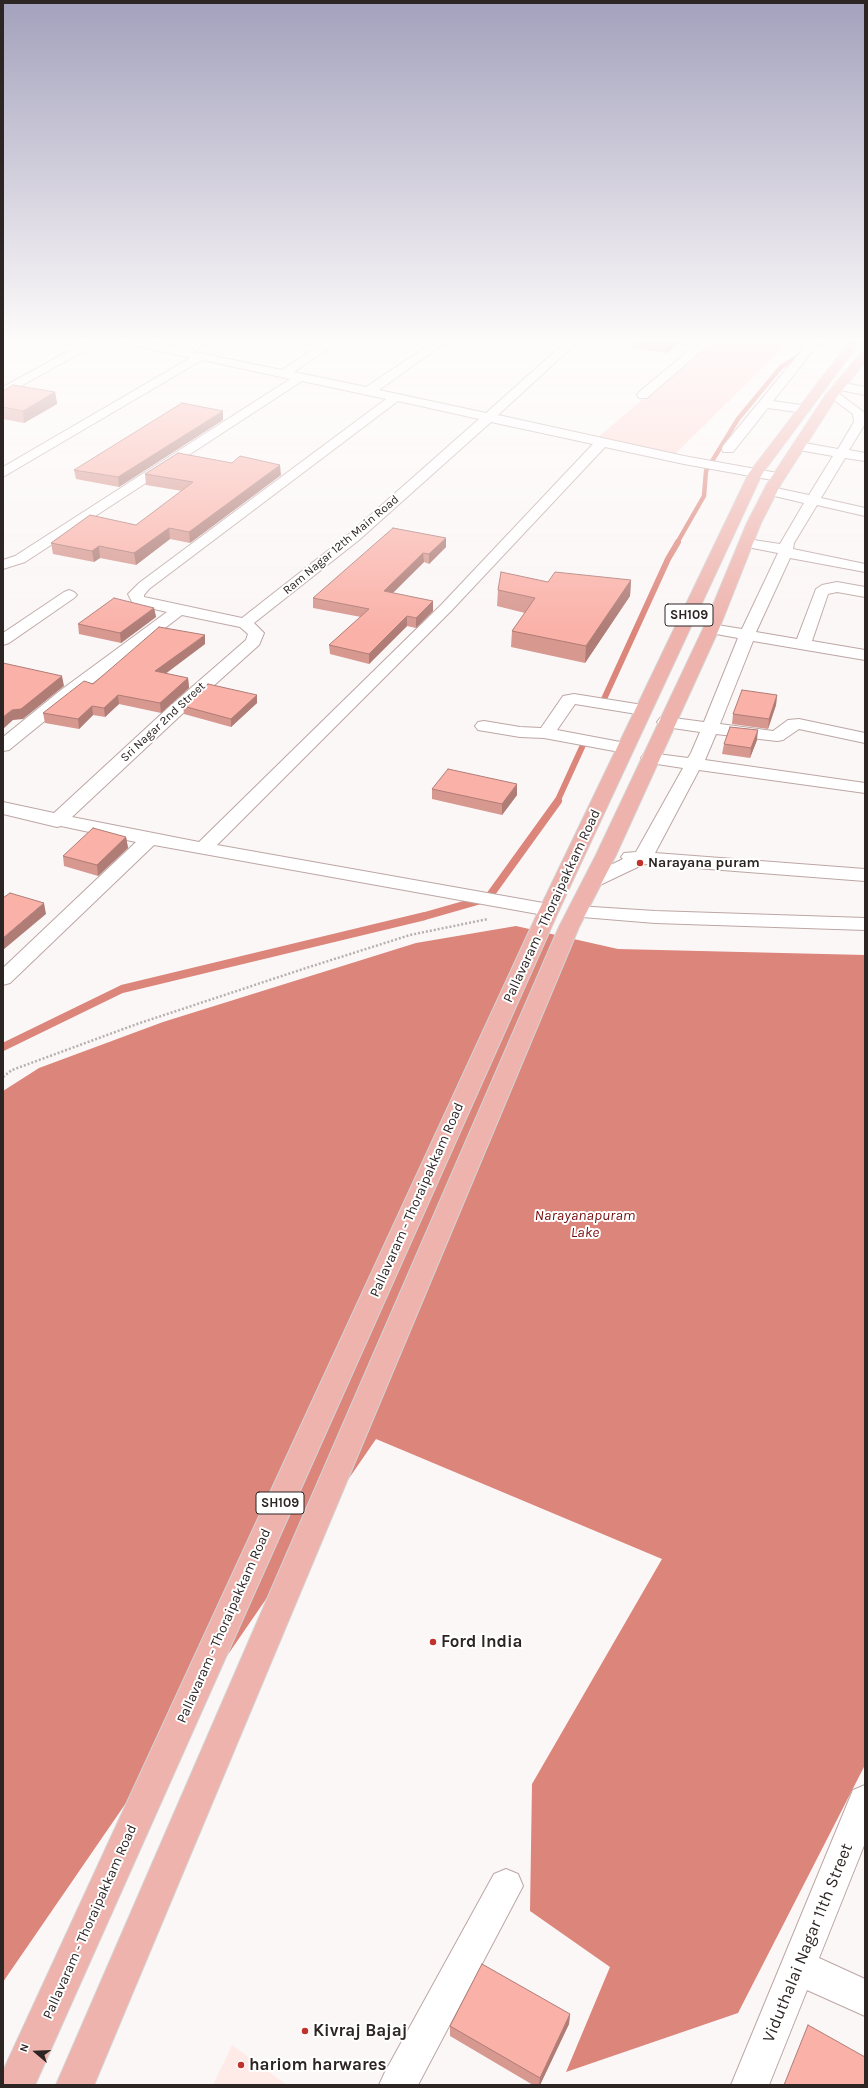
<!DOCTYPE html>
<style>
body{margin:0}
#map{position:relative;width:868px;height:2088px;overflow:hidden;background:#fcf7f7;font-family:Karla,sans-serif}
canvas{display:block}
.frame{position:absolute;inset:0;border:4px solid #2d2524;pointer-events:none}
.north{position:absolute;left:16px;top:2032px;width:40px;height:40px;-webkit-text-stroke:3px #fff;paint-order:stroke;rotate:289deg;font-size:11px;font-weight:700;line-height:16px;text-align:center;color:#2d2524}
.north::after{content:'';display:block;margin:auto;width:14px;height:18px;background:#2d2524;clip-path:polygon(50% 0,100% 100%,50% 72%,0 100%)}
</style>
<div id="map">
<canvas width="868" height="2088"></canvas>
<div class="frame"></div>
<div class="north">N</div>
</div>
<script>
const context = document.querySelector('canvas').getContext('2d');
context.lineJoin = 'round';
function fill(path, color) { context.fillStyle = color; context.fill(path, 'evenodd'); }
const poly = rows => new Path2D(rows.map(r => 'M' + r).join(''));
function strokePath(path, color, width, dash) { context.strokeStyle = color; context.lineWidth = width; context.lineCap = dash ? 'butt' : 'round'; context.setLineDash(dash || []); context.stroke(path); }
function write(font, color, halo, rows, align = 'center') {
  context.font = font + ' Karla,sans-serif'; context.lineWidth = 4; context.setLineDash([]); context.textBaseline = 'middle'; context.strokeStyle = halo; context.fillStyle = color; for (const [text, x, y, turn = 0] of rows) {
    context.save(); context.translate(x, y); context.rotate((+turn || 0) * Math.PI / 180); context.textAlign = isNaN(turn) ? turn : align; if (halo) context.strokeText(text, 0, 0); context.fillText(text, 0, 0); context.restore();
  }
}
const built = poly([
 [232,2045,287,2085,213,2085]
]);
const green = poly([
 [715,338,793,338,675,454,597,438]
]);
const water = poly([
 [516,926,618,949,865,955,865,1765,738,2013,566,2072,610,1967,530,1911,532,1784,662,1559,376,1439,3,1982,3,1091,39,1068,163,1022,416,943]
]);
const streamFar2 = poly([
 [677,543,704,496,706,471,738,419,781,367,828,338]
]);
const streamFar1 = poly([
 [604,699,668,559,678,542],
 [557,802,583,745]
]);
const stream = poly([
 [3,1047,122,989,425,916,488,898,558,801]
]);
const path = poly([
 [3,1077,12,1070,137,1024,303,969,410,935,488,919]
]);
const minor = poly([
 [92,338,129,338,181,349,200,338,214,338,194,352,282,370,330,338,343,338,294,372,366,387,439,338,452,338,379,390,486,413,570,338,582,338,498,415,684,456,783,474,785,477,778,481,684,464,605,447,452,610,217,845,549,904,556,906,559,910,556,914,549,916,154,845,10,983,3,985,3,968,136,842,61,826,57,827,3,814,3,802,54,813,169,707,246,640,248,634,240,627,182,615,73,698,9,750,3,751,3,737,61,690,167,612,137,605,132,602,128,594,139,583,386,399,302,381,25,562,3,569,3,560,15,556,290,379,202,360,3,477,3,467,190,358,106,339,3,396,3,387,92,338],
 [398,401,479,419,349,534,242,618,144,597,144,595,149,589,398,401],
 [491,422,593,444,442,604,199,842,72,817,181,715,259,645,264,633,254,623,359,540,491,422],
 [704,338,716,338,647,398,639,398,637,395,639,392,704,338],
 [812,338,823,338,773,401,808,406,810,409,808,412,804,413,768,408,733,452,723,452,722,449,723,446,812,338],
 [839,382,865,387,865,395,835,389,833,386,835,383,839,382],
 [833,391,837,392,865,413,865,424,849,450,865,453,865,461,845,458,821,498,865,508,865,516,817,505,794,543,793,549,865,564,865,572,790,558,756,632,797,639,816,589,822,585,837,582,865,587,865,597,837,592,828,594,812,641,865,650,865,660,753,641,720,724,773,731,788,720,799,719,865,733,865,743,799,729,783,740,777,741,716,734,705,760,865,783,865,793,699,770,655,853,865,869,865,881,644,864,600,885,593,887,586,885,583,881,586,877,623,859,621,857,624,853,636,852,683,768,644,762,641,758,644,754,650,753,688,758,691,753,700,732,666,727,660,726,657,722,660,718,666,717,704,722,738,638,705,632,703,629,705,626,711,624,742,629,778,553,742,546,740,543,742,540,747,539,780,544,804,503,766,494,764,491,771,487,809,495,833,456,799,450,793,446,799,442,838,449,854,422,853,414,827,395,833,391],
 [69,590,74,592,77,595,74,598,9,643,3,645,3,633,64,592,69,590],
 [574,694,649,706,651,710,649,714,643,715,575,704,557,730,631,744,634,748,631,752,625,753,544,738,520,737,478,730,475,726,478,722,484,721,520,727,541,728,563,696,574,694],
 [577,906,655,911,865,918,865,930,655,923,570,916,567,912,570,908,577,906],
 [865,1785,865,1843,819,1958,865,1979,865,2016,807,1990,769,2085,731,2085,853,1790,865,1785],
 [506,1869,518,1874,523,1886,418,2085,379,2085,385,2072,494,1874,506,1869]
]);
const major = poly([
 [852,338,863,338,762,474,559,910,35,2085,3,2085,3,2071,539,910,749,473,852,338],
 [865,352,865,362,836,398,781,484,761,523,719,629,616,855,579,927,94,2085,56,2085,559,927,596,855,703,629,747,523,767,484,825,396,861,353,865,352]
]);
const wall = poly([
 [636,338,686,338,667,353,633,348,634,340],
 [3,391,55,392,57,404,24,423,3,419],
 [223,420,119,487,76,479,74,470],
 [145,474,281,475,190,543,170,539,136,565,100,558,94,562,53,554,51,543,136,525,182,491,146,485],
 [446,538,446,547,429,564,424,562,392,593,433,611,416,628,407,626,369,664,330,654,329,645,361,617,313,608,313,598],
 [631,580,630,596,585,663,511,647,512,631,525,613,497,606,498,590,548,582],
 [154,608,156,617,121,643,79,634,78,624],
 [205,644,165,673,188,678,189,688,161,713,119,704,105,717,93,715,79,729,45,723,43,713,93,684],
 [257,695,257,703,231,727,184,714,183,706],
 [777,695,776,705,768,729,732,724,733,714],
 [757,740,750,758,722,754,724,744],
 [432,789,517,795,502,815,432,799],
 [126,837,128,848,98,876,64,866,63,856],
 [570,2014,569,2024,540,2085,533,2085,450,2036,450,2026]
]);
const shadedWall = poly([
 [677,338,686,338,667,353,667,345],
 [55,392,57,404,24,423,23,411],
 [223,411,223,420,119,487,118,477],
 [280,465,281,475,190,543,189,532],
 [169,528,170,539,136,565,134,553],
 [446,538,446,547,429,564,429,554],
 [99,546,100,558,94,562,92,551],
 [423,553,424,562,385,601,384,591],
 [631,580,630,596,585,663,586,646],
 [433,601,433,611,416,628,416,618],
 [154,608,156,617,121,643,120,633],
 [407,616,407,626,369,664,369,654],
 [205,635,205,644,156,681,155,671],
 [62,676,64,686,23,719,13,720,3,729,3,717,12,710],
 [188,678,189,688,161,713,160,703],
 [118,695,119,704,105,717,104,708],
 [257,695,257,703,231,727,231,719],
 [777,695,776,705,768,729,769,719],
 [92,706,93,715,79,729,78,719],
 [758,730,757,740,750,758,751,748],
 [517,784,517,795,502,815,502,804],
 [126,837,128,848,98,876,97,865],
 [44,903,46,914,3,950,3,938],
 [570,2014,569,2024,540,2085,539,2085,540,2078]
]);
const building = poly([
 [636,338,677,338,667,345,634,340,636,338],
 [13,385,55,392,23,411,3,407,3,391,13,385],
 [182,403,223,411,118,477,74,470,182,403],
 [178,453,232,463,240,456,280,465,189,532,169,528,134,553,99,546,92,551,51,543,90,515,136,525,193,482,145,474,178,453],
 [393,528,446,538,429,554,423,553,384,591,433,601,416,618,407,616,369,654,329,645,369,609,313,598,393,528],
 [501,572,548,582,555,572,631,580,586,646,512,631,535,598,498,590,501,572],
 [114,598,154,608,120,633,78,624,114,598],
 [159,627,205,635,155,671,188,678,160,703,118,695,104,708,92,706,78,719,43,713,84,681,93,684,159,627],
 [3,663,62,676,21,709,12,710,3,717,3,663],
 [208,684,257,695,231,719,183,706,208,684],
 [742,690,777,695,769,719,733,714,742,690],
 [730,727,758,730,751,748,724,744,730,727],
 [448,769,517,784,502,804,432,789,448,769],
 [93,828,126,837,97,865,63,856,93,828],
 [10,893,44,903,3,938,3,898,10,893],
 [482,1964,570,2014,540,2078,450,2026,482,1964],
 [808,2025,865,2057,865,2085,784,2085,808,2025]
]);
const markers = [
 [640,863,4,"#c0322c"],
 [433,1642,4,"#c0322c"],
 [305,2031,4,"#c0322c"],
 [241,2065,4,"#c0322c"]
];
const farStreetnames = [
 ["Ram Nagar 12th Main Road",341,545,-40],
 ["Sri Nagar 2nd Street",163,722,-43]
];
const shields = [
 [689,615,48],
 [280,1503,48]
];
const shieldNames = [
 ["SH109",689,615],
 ["SH109",280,1503]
];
const poiNames = [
 ["Narayana puram",648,863]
];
const streetNames = [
 ["Pallavaram - Thoraipakkam Road",552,906,-65],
 ["Pallavaram - Thoraipakkam Road",417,1200,-66],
 ["Pallavaram - Thoraipakkam Road",224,1626,-66],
 ["Pallavaram - Thoraipakkam Road",90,1922,-66]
];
const waterNames = [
 ["Narayanapuram",585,1216],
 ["Lake",585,1233]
];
const nearPoinames = [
 ["Ford India",441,1642],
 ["Kivraj Bajaj",313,2031],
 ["hariom harwares",249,2065]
];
const nearStreetnames = [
 ["Viduthalai Nagar 11th Street",808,1943,-68]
];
fill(built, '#feebe8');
fill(green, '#fed7d1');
fill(water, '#dc857b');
strokePath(streamFar2, '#dc857b', 4.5);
strokePath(streamFar1, '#dc857b', 6);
strokePath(stream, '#dc857b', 8);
strokePath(minor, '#bca7a4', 2);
strokePath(major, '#d5d3d3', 2);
strokePath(path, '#b6b0b0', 2.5, [2, 2]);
fill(minor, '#fff');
fill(major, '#eeb3ad');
fill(wall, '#d79890');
fill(shadedWall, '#af7c76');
fill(building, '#fab1a8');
strokePath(building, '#af7c76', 1);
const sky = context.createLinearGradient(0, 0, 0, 631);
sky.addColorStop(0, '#a3a1bc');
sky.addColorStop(0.54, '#fefbfb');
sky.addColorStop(1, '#fefbfb00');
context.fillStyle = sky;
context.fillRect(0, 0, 868, 631);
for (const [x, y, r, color] of markers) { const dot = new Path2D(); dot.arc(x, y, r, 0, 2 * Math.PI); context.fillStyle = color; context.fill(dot); strokePath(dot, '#fff', 1.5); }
write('12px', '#2d2524', '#fff', farStreetnames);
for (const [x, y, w] of shields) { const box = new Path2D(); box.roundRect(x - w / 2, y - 11, w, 22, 3); context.fillStyle = '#fff'; context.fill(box); strokePath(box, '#2d2524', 1); }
write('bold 13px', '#2d2524', null, shieldNames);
write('bold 14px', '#2d2524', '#fff', poiNames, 'left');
write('14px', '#2d2524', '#fff', streetNames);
write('italic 15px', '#760c0d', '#fff', waterNames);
write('bold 17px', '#2d2524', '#fff', nearPoinames, 'left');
write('17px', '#2d2524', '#fff', nearStreetnames);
</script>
